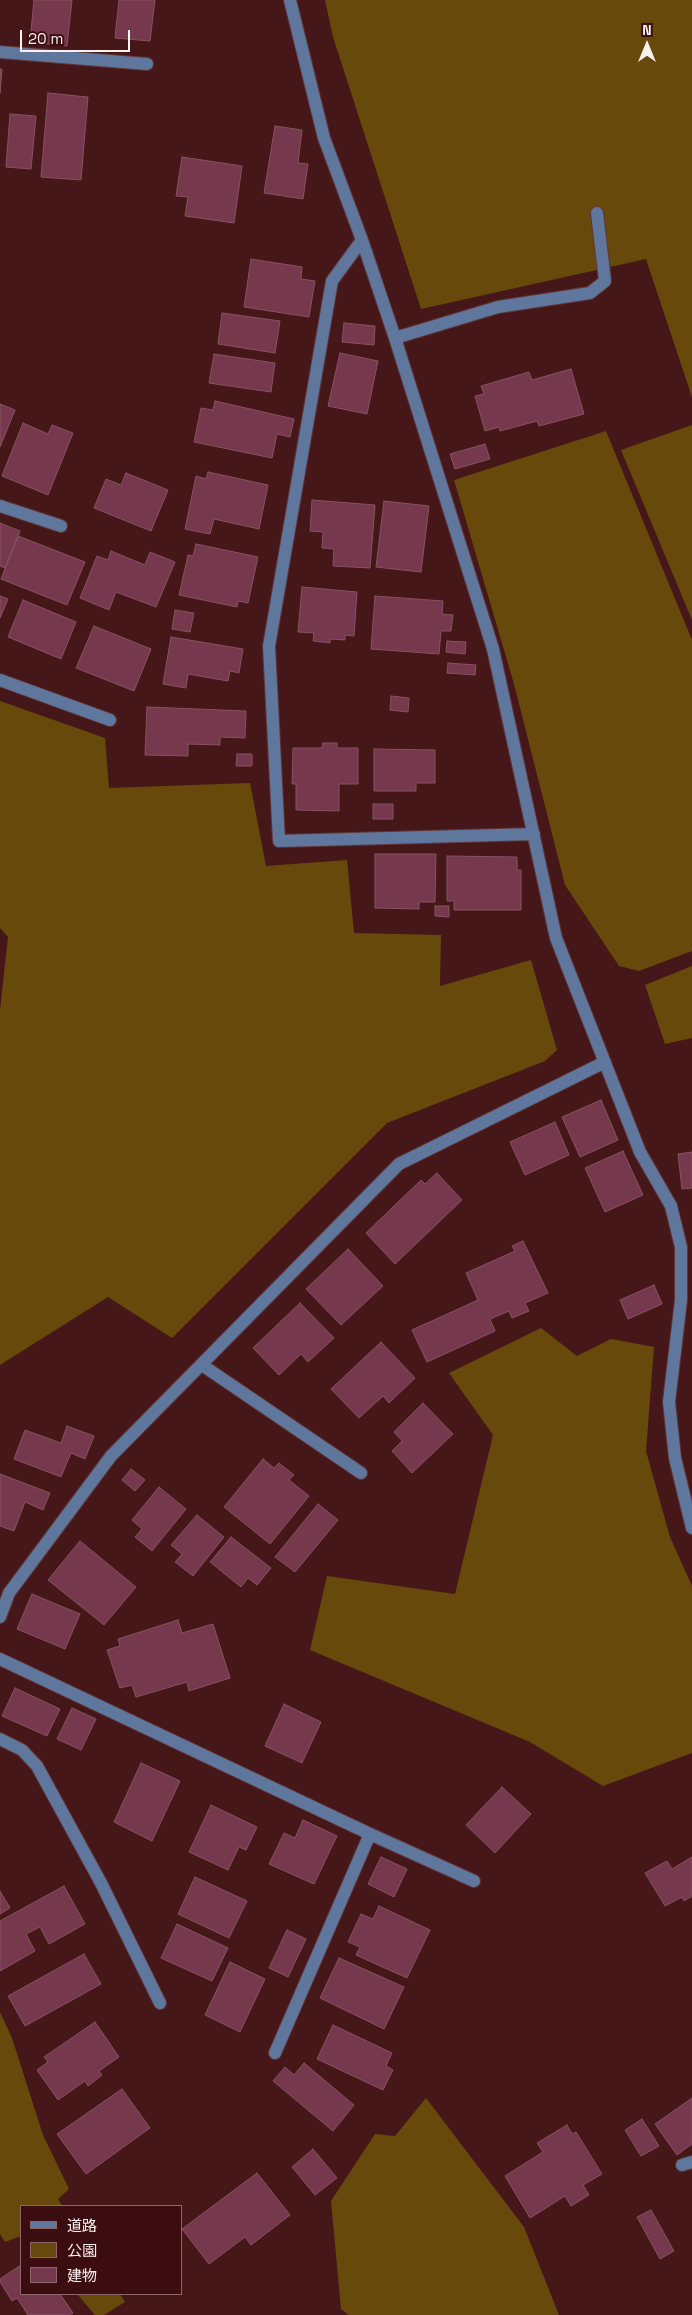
<!DOCTYPE html>
<meta charset="utf-8">
<style>
body{margin:0}
#map{position:relative;width:692px;height:2315px;overflow:hidden;background:#461719;font-family:"Space Grotesk","Noto Sans JP",sans-serif}
canvas{display:block}
.legend{position:absolute;left:20px;top:2205px;width:162px;height:90px;box-sizing:border-box;background:#3b0d10;border:1px solid #896869;margin:0;padding:6px 9px;list-style:none;font-size:15px;color:#fdf0ef}
.legend li{display:flex;align-items:center;gap:10px;height:25px}
.legend b{width:25px;border:1px solid #896869}
.north{position:absolute;left:622px;top:20px;width:50px;height:50px;-webkit-text-stroke:4px #3b0d10;paint-order:stroke;rotate:0deg;font-size:14px;font-weight:700;line-height:20px;text-align:center;color:#fdf0ef}
.north::after{content:'';display:block;margin:auto;width:18px;height:22px;background:#fdf0ef;clip-path:polygon(50% 0,100% 100%,50% 72%,0 100%)}
.scale{position:absolute;left:20px;top:30px;width:110px;height:22px;box-sizing:border-box;border:2px solid #fdf0ef;border-top:0;padding-left:6px;font-size:15px;line-height:18px;white-space:nowrap;color:#fdf0ef;-webkit-text-stroke:4px #3b0d10;paint-order:stroke}
</style>
<div id="map">
<canvas width="692" height="2315"></canvas>
<ul class="legend">
<li><b style="height:6px;background:#5f769d"></b>道路</li>
<li><b style="height:14px;background:#66490b"></b>公園</li>
<li><b style="height:14px;background:#75384c"></b>建物</li>
</ul>
<div class="north">N</div>
<div class="scale">20 m</div>
</div>
<script>
const context = document.querySelector('canvas').getContext('2d');
context.lineJoin = 'round';
function fill(path, color) { context.fillStyle = color; context.fill(path, 'evenodd'); }
const poly = rows => new Path2D(rows.map(r => 'M' + r).join(''));
function strokePath(path, color, width, dash) { context.strokeStyle = color; context.lineWidth = width; context.lineCap = dash ? 'butt' : 'round'; context.setLineDash(dash || []); context.stroke(path); }
const green = poly([
 [325,0,692,0,692,397,646,259,421,309,333,37],
 [692,425,692,620,621,450],
 [606,431,692,640,692,951,639,971,619,966,565,885,514,684,454,480],
 [0,701,105,738,109,788,250,783,266,866,347,860,354,933,441,935,440,986,531,960,557,1050,545,1061,387,1123,172,1338,108,1297,0,1365,0,1010,8,937,0,928],
 [692,966,692,1038,665,1044,645,985],
 [541,1328,577,1356,611,1339,654,1347,646,1451,670,1537,692,1586,692,1753,603,1786,530,1742,310,1650,327,1576,455,1594,493,1435,449,1373],
 [0,2012,12,2038,43,2135,69,2189,58,2199,62,2206,21,2206,21,2236,5,2242,0,2234],
 [426,2098,524,2227,559,2315,349,2315,341,2309,331,2201,375,2134,395,2136],
 [77,2294,120,2294,125,2302,104,2315,95,2315]
]);
const building = poly([
 [34,0,72,0,67,46,30,42,34,0],
 [119,0,155,0,150,41,115,38,119,0],
 [0,69,2,69,0,93,0,69],
 [48,93,88,97,81,180,41,177,48,93],
 [10,114,36,116,31,169,6,167,10,114],
 [275,126,302,130,298,163,308,164,303,199,264,193,275,126],
 [182,157,242,166,234,223,185,216,188,197,176,196,182,157],
 [251,259,302,267,301,279,315,281,309,317,244,307,251,259],
 [222,313,280,321,275,353,218,344,222,313],
 [344,323,375,326,374,345,342,342,344,323],
 [340,353,378,361,367,414,328,406,340,353],
 [214,354,275,363,271,392,209,383,214,354],
 [571,369,584,414,539,426,537,421,500,431,499,427,485,431,475,396,484,394,481,386,529,372,532,380,571,369],
 [215,401,294,419,290,437,277,434,272,458,194,442,201,408,213,410,215,401],
 [0,404,15,410,0,447,0,404],
 [23,423,48,434,52,425,73,433,48,495,2,476,23,423],
 [485,444,490,459,455,469,450,454,485,444],
 [208,472,268,485,259,529,214,519,210,534,185,529,196,476,206,479,208,472],
 [126,473,168,490,151,531,94,508,106,479,121,485,126,473],
 [312,500,375,505,370,568,333,566,334,549,322,548,323,532,310,531,312,500],
 [384,501,429,506,421,572,376,567,384,501],
 [0,523,20,531,5,568,0,566,0,523],
 [18,536,85,562,67,605,1,579,18,536],
 [196,544,258,557,248,603,238,601,237,607,179,595,188,555,193,556,196,544],
 [111,551,145,565,150,552,175,562,156,607,116,592,109,610,80,598,97,556,108,560,111,551],
 [302,587,357,592,354,636,345,635,345,640,330,639,330,643,313,641,314,633,298,632,302,587],
 [0,596,8,599,0,618,0,596],
 [375,596,443,601,442,614,453,615,451,631,441,631,439,654,371,649,375,596],
 [23,600,76,622,61,659,8,637,23,600],
 [175,610,194,613,190,632,172,629,175,610],
 [94,626,151,649,134,691,76,668,94,626],
 [171,637,243,649,239,673,230,671,228,681,188,674,186,688,163,684,171,637],
 [447,641,466,642,465,654,446,652,447,641],
 [448,663,476,665,475,675,447,673,448,663],
 [391,696,409,698,408,712,390,710,391,696],
 [147,707,246,711,245,738,220,737,220,745,188,744,188,756,145,755,147,707],
 [323,743,337,743,337,748,358,748,358,784,339,784,339,811,296,810,296,784,292,784,293,748,322,748,323,743],
 [374,749,435,750,435,783,416,783,416,791,374,791,374,749],
 [237,754,252,754,252,766,236,766,237,754],
 [373,804,393,804,393,819,373,819,373,804],
 [375,854,436,854,435,902,419,902,419,909,375,908,375,854],
 [447,856,517,857,517,870,521,870,521,910,454,910,454,901,447,901,447,856],
 [435,906,449,906,449,917,435,916,435,906],
 [601,1100,618,1140,580,1157,562,1117,601,1100],
 [555,1122,569,1155,525,1175,510,1142,555,1122],
 [623,1151,643,1195,605,1212,585,1168,623,1151],
 [692,1152,692,1188,682,1189,678,1154,692,1152],
 [437,1173,462,1200,395,1264,366,1233,421,1180,425,1184,437,1173],
 [523,1241,548,1293,525,1303,529,1311,512,1318,509,1311,490,1319,495,1331,427,1362,412,1330,478,1300,466,1273,515,1251,512,1246,523,1241],
 [348,1249,383,1286,341,1325,306,1289,348,1249],
 [654,1285,662,1304,628,1319,620,1300,654,1285],
 [300,1303,334,1338,308,1362,301,1354,279,1375,253,1348,300,1303],
 [381,1342,415,1378,389,1403,383,1396,359,1418,331,1389,381,1342],
 [423,1403,453,1434,412,1473,392,1451,402,1441,394,1432,423,1403],
 [67,1426,94,1436,85,1459,71,1453,61,1477,14,1459,25,1430,61,1443,67,1426],
 [263,1459,274,1468,279,1463,294,1475,289,1480,309,1496,270,1544,224,1507,263,1459],
 [131,1469,145,1480,135,1491,122,1480,131,1469],
 [0,1474,50,1493,43,1510,25,1502,14,1531,0,1526,0,1474],
 [159,1487,186,1509,152,1551,135,1537,142,1529,132,1520,159,1487],
 [318,1504,338,1520,295,1572,275,1557,318,1504],
 [197,1515,224,1537,193,1576,175,1562,182,1554,171,1545,197,1515],
 [231,1537,271,1568,257,1585,248,1578,241,1587,210,1562,231,1537],
 [80,1541,136,1587,104,1625,48,1580,80,1541],
 [32,1594,80,1614,65,1649,17,1629,32,1594],
 [178,1620,182,1633,213,1624,230,1678,189,1691,187,1682,136,1697,132,1685,120,1688,107,1650,120,1646,118,1639,178,1620],
 [15,1688,60,1709,47,1736,2,1716,15,1688],
 [284,1704,321,1722,302,1763,265,1746,284,1704],
 [72,1708,96,1719,81,1750,57,1739,72,1708],
 [141,1763,180,1781,152,1841,114,1822,141,1763],
 [502,1787,531,1814,495,1853,466,1825,502,1787],
 [211,1805,257,1827,246,1850,239,1847,228,1870,189,1852,211,1805],
 [303,1820,337,1836,314,1884,269,1864,284,1833,295,1838,303,1820],
 [381,1857,407,1869,394,1897,368,1884,381,1857],
 [692,1857,692,1896,684,1901,682,1897,665,1906,645,1873,667,1861,672,1869,692,1857],
 [195,1877,247,1901,229,1938,178,1914,195,1877],
 [64,1886,85,1924,49,1944,40,1927,26,1934,35,1951,0,1971,0,1921,64,1886],
 [0,1891,10,1908,0,1914,0,1891],
 [379,1906,430,1930,407,1978,356,1955,360,1947,348,1942,361,1914,373,1919,379,1906],
 [177,1924,228,1948,212,1981,161,1958,177,1924],
 [287,1930,306,1939,288,1977,269,1968,287,1930],
 [84,1954,101,1984,25,2026,8,1996,84,1954],
 [339,1958,404,1987,384,2029,320,1998,339,1958],
 [230,1962,265,1979,240,2032,205,2015,230,1962],
 [95,2022,119,2057,99,2071,102,2075,88,2086,85,2081,58,2100,37,2070,48,2062,44,2057,95,2022],
 [333,2025,392,2053,386,2066,393,2070,383,2090,317,2059,333,2025],
 [304,2063,354,2105,333,2131,273,2081,285,2067,294,2075,304,2063],
 [122,2089,150,2128,86,2174,57,2134,122,2089],
 [692,2098,692,2144,677,2155,655,2124,692,2098],
 [642,2119,659,2146,641,2156,625,2130,642,2119],
 [567,2125,572,2134,576,2132,602,2174,583,2185,589,2195,571,2206,565,2196,530,2218,505,2176,543,2152,537,2143,567,2125],
 [313,2149,337,2178,315,2195,292,2167,313,2149],
 [257,2173,290,2215,251,2245,245,2237,209,2264,182,2229,257,2173],
 [651,2210,674,2251,660,2259,637,2217,651,2210],
 [21,2265,21,2294,60,2294,73,2313,69,2315,28,2315,17,2298,12,2301,0,2282,0,2279,21,2265]
]);
const minor = poly([
 [290,0,324,138,362,240,395,338,493,649,556,938,640,1152,671,1206,681,1247,681,1300,669,1402,675,1458,692,1528],
 [0,52,147,64],
 [362,240,332,281,269,646,279,841,534,834],
 [395,338,498,307,590,293,605,281,597,213],
 [0,506,61,526],
 [0,680,110,720],
 [202,1365,361,1473],
 [0,1617,9,1593,111,1456,399,1164,605,1062],
 [0,1659,370,1834,275,2053],
 [0,1739,22,1750,37,1766,101,1883,160,2003],
 [370,1834,474,1881],
 [682,2165,692,2162]
]);
fill(green, '#66490b');
fill(building, '#75384c');
strokePath(building, '#875362', 1);
strokePath(minor, '#603537', 14);
strokePath(minor, '#5f769d', 12);
</script>
